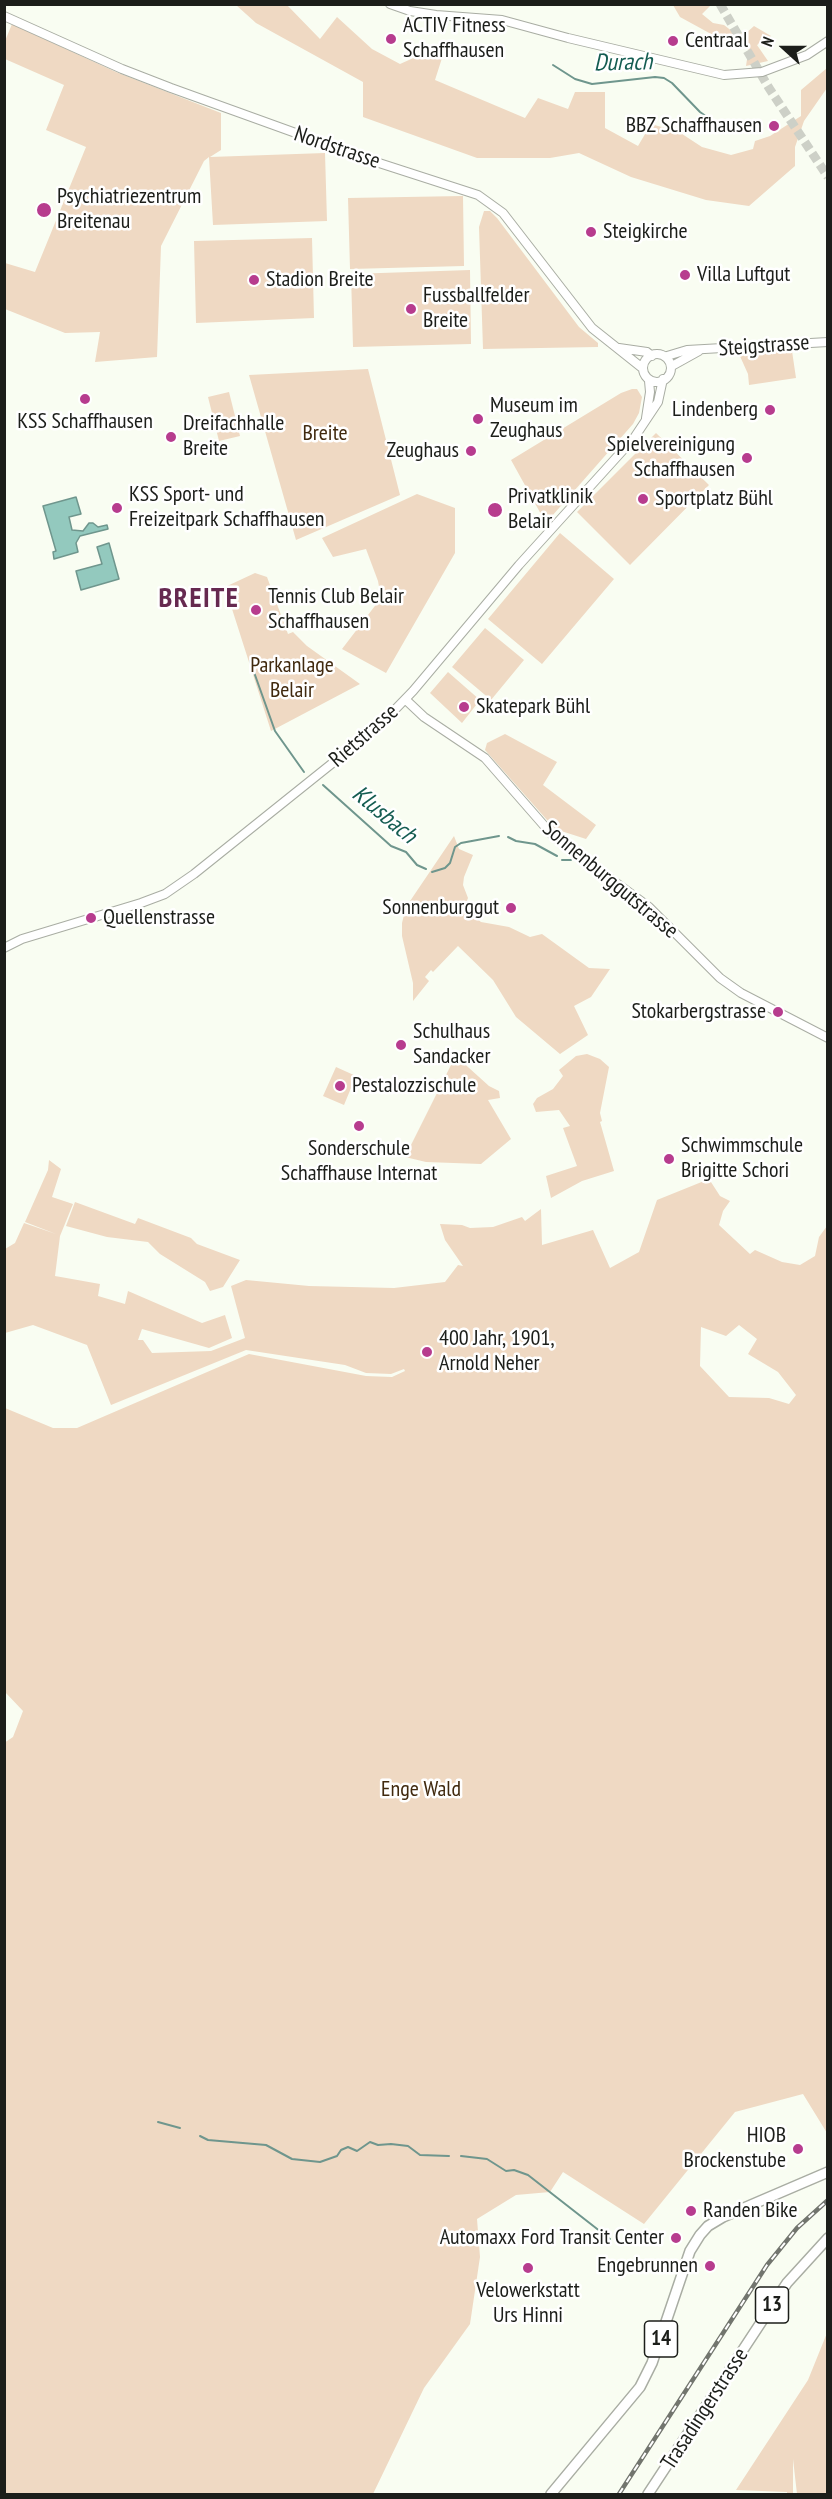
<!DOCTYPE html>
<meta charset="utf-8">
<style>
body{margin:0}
#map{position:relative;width:832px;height:2499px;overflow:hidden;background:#f9fdf2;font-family:"PT Sans Narrow",sans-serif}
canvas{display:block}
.frame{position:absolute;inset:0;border:6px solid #1c1e1a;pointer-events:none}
.north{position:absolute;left:754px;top:18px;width:60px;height:60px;-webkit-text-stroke:4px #fff;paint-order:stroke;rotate:291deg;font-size:16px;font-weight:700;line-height:24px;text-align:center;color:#1c1e1a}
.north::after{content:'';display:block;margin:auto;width:21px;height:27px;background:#1c1e1a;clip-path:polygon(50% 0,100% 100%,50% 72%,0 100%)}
</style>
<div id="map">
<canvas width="832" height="2499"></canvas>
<div class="frame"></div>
<div class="north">N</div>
</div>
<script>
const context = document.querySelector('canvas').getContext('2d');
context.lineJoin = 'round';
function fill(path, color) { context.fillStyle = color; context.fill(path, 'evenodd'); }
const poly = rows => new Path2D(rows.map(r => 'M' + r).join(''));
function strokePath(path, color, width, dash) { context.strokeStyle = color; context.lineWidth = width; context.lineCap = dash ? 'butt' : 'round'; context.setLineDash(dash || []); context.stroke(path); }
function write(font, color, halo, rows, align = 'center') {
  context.font = font + ' "PT Sans Narrow",sans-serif'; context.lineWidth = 5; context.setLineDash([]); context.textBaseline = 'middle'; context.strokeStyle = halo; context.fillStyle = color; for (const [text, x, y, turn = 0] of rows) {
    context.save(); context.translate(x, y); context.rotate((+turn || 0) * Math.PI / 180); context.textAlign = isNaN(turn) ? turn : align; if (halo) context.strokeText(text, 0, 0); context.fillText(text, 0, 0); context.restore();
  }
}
const green = poly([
 [236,5,287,5,320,39,337,17,372,49,400,64,429,51,442,58,435,80,525,118,538,98,568,109,575,92,605,92,605,128,638,146,651,124,679,132,702,147,731,155,753,149,755,141,770,136,801,116,801,90,827,68,827,88,804,121,795,147,795,166,749,206,706,200,631,177,579,153,550,158,477,158,363,117,363,82,256,23],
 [673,5,711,5,702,14,713,23,724,25,733,32,745,34,754,26,771,36,757,45,768,61,746,66,749,46,733,46,680,17],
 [12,24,116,72,221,113,221,150,210,157,325,153,327,221,213,225,209,157,204,161,161,246,157,357,95,362,100,332,65,333,5,309,5,263,35,272,86,147,46,130,64,85,5,59,5,41],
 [463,196,464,266,350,269,348,198],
 [484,211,490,211,497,218,579,327,598,343,598,347,483,349,479,227],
 [312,238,314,318,196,323,194,241],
 [470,270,471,344,353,347,351,274],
 [792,351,796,378,749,385,748,374,739,354],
 [368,369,400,495,296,540,249,375],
 [632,389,637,389,642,397,639,413,633,424,552,516,547,518,542,516,511,460,621,393],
 [229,392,240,436,219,441,208,397],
 [656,433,709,485,630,565,577,512],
 [417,494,455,508,455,553,386,673,342,649,381,598,378,581,366,549,333,557,322,538],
 [560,533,614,579,542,664,488,619],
 [255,573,267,577,288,634,293,632,307,646,360,684,271,731,225,587],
 [485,628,524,660,491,700,452,667],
 [448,672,480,700,462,723,430,693],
 [505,734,557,762,543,785,596,825,586,839,555,829,485,750,487,743],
 [454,836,459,849,473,855,464,877,463,885,468,898,464,908,481,922,509,927,530,937,542,934,589,968,610,969,591,997,574,1006,588,1035,560,1054,516,1017,493,980,458,946,433,972,431,970,425,977,429,981,413,1001,413,983,402,936,402,923,406,907],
 [587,1054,600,1059,609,1067,600,1113,602,1121,600,1122,614,1171,582,1181,551,1198,546,1176,577,1166,563,1128,570,1126,559,1110,536,1112,533,1104,537,1098,553,1089,563,1076,559,1070,576,1056],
 [458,1058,489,1086,499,1091,500,1098,488,1100,511,1139,481,1164,426,1162,405,1157,451,1065],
 [336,1067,356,1076,344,1105,323,1096],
 [49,1160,61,1169,52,1197,73,1204,60,1236,55,1276,100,1284,98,1296,125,1304,128,1291,202,1323,225,1315,232,1338,209,1348,142,1329,138,1340,143,1340,152,1353,211,1351,245,1338,231,1286,246,1280,309,1286,394,1288,445,1282,458,1265,463,1266,445,1240,440,1224,462,1225,470,1228,493,1227,522,1217,525,1221,541,1209,542,1245,593,1230,610,1268,639,1252,657,1200,709,1179,720,1196,730,1201,723,1211,719,1225,750,1254,755,1250,782,1262,800,1265,815,1256,819,1237,827,1226,827,2133,803,2094,735,2112,644,2224,563,2172,550,2192,516,2195,477,2219,480,2257,470,2324,424,2388,373,2494,5,2494,4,1743,13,1737,23,1711,5,1692,5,1408,53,1428,77,1428,249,1354,366,1376,392,1377,405,1371,404,1369,391,1374,366,1373,345,1365,246,1350,111,1405,87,1345,33,1325,5,1333,5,1249,15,1243,24,1223,56,1234,25,1222,48,1170],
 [739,1325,757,1339,748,1354,778,1372,796,1395,789,1404,769,1398,729,1397,700,1366,701,1327,726,1336],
 [75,1202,135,1224,138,1218,191,1238,197,1244,240,1260,223,1287,210,1291,205,1282,160,1254,148,1242,107,1237,66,1226],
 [827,2333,827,2494,797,2494,793,2459,793,2494,787,2494,787,2492,736,2490,808,2380]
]);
const water = poly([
 [76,497,81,514,69,517,72,530,83,531,89,523,93,523,98,527,107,525,108,529,80,536,76,543,78,552,54,559,53,552,56,551,43,506,76,497],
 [109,543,119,579,81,590,76,571,102,564,97,547,109,543]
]);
const stream = poly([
 [553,65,575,79,592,84,655,77,664,78,672,83,700,112,717,124],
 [250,661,275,731,304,772],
 [323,785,391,846,406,852,417,865,426,869],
 [508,837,516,841,535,844,557,856],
 [562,860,571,860],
 [432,872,445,868,450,863,455,847,461,843,499,836],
 [158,2122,180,2128],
 [200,2136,208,2140,266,2145,292,2159,320,2162,337,2156,341,2150,348,2147,357,2151,370,2142,378,2145,391,2144,408,2146,420,2155,449,2156],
 [461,2156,487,2159,506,2171,514,2170,528,2175,610,2239]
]);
const trunkTunnel = poly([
 [720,4,769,88,828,177]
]);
const tertiary = poly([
 [390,4,410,11,436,15,502,20,568,38,724,75,762,72,807,55,828,41],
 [4,16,122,69,171,88,376,162,478,195,503,213,592,328,641,367],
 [619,348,647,352,652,356],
 '643 368a14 14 0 1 1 28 0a14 14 0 1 1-28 0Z',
 [667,356,687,350,828,342],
 [672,366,699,351],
 [646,418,650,392,649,381],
 [406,700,424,717,485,758,554,837,649,907,720,978,741,993,828,1038],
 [4,948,22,939,141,903,165,894,194,874,380,725,413,691,519,565,634,438,658,402,663,379]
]);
const primary = poly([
 [551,2494,640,2387,652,2363,690,2251,700,2235,708,2226,723,2217,828,2172],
 [648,2494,787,2283,828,2238]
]);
const rail = poly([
 [619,2494,767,2265,797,2228,828,2200]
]);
const markers = [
 [391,39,6,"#b73c8e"],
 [673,41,6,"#b73c8e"],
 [774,126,6,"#b73c8e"],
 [44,210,8,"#b73c8e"],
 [591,232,6,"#b73c8e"],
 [685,275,6,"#b73c8e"],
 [254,280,6,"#b73c8e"],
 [411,309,6,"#b73c8e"],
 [85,399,6,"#b73c8e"],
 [770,410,6,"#b73c8e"],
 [478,419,6,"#b73c8e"],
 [171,437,6,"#b73c8e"],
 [471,451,6,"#b73c8e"],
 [747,458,6,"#b73c8e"],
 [643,499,6,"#b73c8e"],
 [117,508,6,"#b73c8e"],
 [495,510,8,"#b73c8e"],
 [256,610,6,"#b73c8e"],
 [464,707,6,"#b73c8e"],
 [511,908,6,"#b73c8e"],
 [91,918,6,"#b73c8e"],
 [778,1012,6,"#b73c8e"],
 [401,1045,6,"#b73c8e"],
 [340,1086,6,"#b73c8e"],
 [359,1126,6,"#b73c8e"],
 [669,1159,6,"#b73c8e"],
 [427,1352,6,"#b73c8e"],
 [798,2149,6,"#b73c8e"],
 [691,2211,6,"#b73c8e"],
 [676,2238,6,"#b73c8e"],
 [710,2266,6,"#b73c8e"],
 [528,2268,6,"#b73c8e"]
];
const shields = [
 [772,2305,33],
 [661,2339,33]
];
const shieldNames = [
 ["13",772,2305],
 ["14",661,2339]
];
const poiNames = [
 ["ACTIV Fitness",403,26],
 ["Schaffhausen",403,51],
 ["Centraal",685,41],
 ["BBZ Schaffhausen",762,126,"right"],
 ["Psychiatriezentrum",57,197],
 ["Breitenau",57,222],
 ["Steigkirche",603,232],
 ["Villa Luftgut",697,275],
 ["Stadion Breite",266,280],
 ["Fussballfelder",423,296],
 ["Breite",423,321],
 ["Museum im",490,406],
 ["Zeughaus",490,431],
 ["Lindenberg",758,410,"right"],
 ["KSS Schaffhausen",85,422,"center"],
 ["Dreifachhalle",183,424],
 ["Breite",183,449],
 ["Spielvereinigung",735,445,"right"],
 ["Schaffhausen",735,470,"right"],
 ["Zeughaus",459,451,"right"],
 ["KSS Sport- und",129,495],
 ["Freizeitpark Schaffhausen",129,520],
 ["Privatklinik",508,497],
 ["Belair",508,522],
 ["Sportplatz Bühl",655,499],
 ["Tennis Club Belair",268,597],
 ["Schaffhausen",268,622],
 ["Skatepark Bühl",476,707],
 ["Sonnenburggut",499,908,"right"],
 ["Quellenstrasse",103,918],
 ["Stokarbergstrasse",766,1012,"right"],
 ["Schulhaus",413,1032],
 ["Sandacker",413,1057],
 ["Pestalozzischule",352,1086],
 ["Schwimmschule",681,1146],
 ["Brigitte Schori",681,1171],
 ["Sonderschule",359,1149,"center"],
 ["Schaffhause Internat",359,1174,"center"],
 ["400 Jahr, 1901,",439,1339],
 ["Arnold Neher",439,1364],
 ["HIOB",786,2136,"right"],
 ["Brockenstube",786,2161,"right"],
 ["Randen Bike",703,2211],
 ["Automaxx Ford Transit Center",664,2238,"right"],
 ["Engebrunnen",698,2266,"right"],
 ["Velowerkstatt",528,2291,"center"],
 ["Urs Hinni",528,2316,"center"]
];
const streetNames = [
 ["Nordstrasse",337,148,19],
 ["Steigstrasse",764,346,-4],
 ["Rietstrasse",364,736,-41],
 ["Sonnenburggutstrasse",610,880,40],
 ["Trasadingerstrasse",705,2409,-57]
];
const parkNames = [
 ["Breite",325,434],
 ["Parkanlage",292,666],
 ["Belair",292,691],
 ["Enge Wald",421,1790]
];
const waterNames = [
 ["Durach",623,63,-1],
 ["Klusbach",384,815,40]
];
const districtNames = [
 ["BREITE",199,599]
];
fill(green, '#efd9c3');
fill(water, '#93c9be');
strokePath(water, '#6f968d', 1.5);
strokePath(stream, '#6f968d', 2);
strokePath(trunkTunnel, '#cdd0c7', 9, [9, 4.5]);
strokePath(tertiary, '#a9ada3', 10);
strokePath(primary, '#a9ada3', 12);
strokePath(tertiary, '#fff', 8);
strokePath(primary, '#fff', 9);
strokePath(rail, '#72756e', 4.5);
strokePath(rail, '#fff', 2, [7]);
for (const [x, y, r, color] of markers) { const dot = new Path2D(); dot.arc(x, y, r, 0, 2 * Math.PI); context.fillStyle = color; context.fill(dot); strokePath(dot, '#fff', 2); }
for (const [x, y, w] of shields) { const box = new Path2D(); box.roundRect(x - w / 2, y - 18, w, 36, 4.5); context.fillStyle = '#fff'; context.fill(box); strokePath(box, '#1c1e1a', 1.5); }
write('bold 21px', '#1c1e1a', null, shieldNames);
write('22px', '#1c1e1a', '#fff', poiNames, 'left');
write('22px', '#1c1e1a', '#fff', streetNames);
write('22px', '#40290e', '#fff', parkNames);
write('italic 24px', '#155d52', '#fff', waterNames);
context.letterSpacing = '1.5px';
write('bold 28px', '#662950', '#fff', districtNames);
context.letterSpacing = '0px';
</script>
